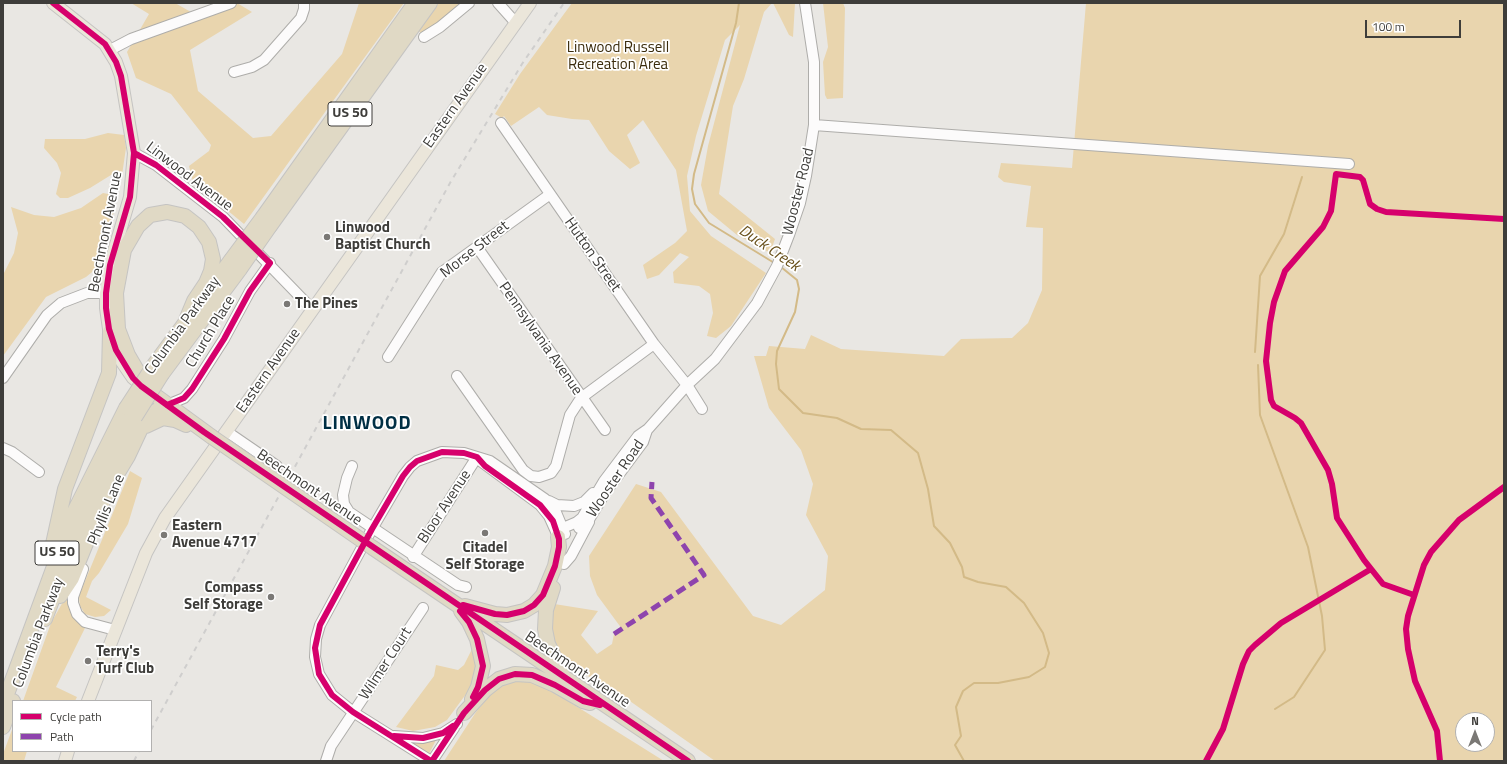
<!DOCTYPE html>
<style>
body{margin:0}
#map{position:relative;width:1507px;height:764px;overflow:hidden;background:#e9e7e3;font-family:"Titillium Web",sans-serif}
canvas{display:block}
.frame{position:absolute;inset:0;border:4px solid #3e3d3a;pointer-events:none}
.legend{position:absolute;left:12px;top:700px;width:140px;height:52px;box-sizing:border-box;background:#fff;border:1px solid #b2b1b0;margin:0;padding:5px 7px;list-style:none;font-size:12px;color:#3e3d3a}
.legend li{display:flex;align-items:center;gap:8px;height:20px}
.legend b{width:20px;border:1px solid #b2b1b0}
.north{position:absolute;left:1455px;top:712px;width:40px;height:40px;box-sizing:border-box;background:#fff;border:1px solid #b2b1b0;border-radius:50%;rotate:0deg;font-size:11px;font-weight:700;line-height:16px;text-align:center;color:#3e3d3a}
.north::after{content:'';display:block;margin:auto;width:14px;height:18px;background:#7a7875;clip-path:polygon(50% 0,100% 100%,50% 72%,0 100%)}
.scale{position:absolute;left:1365px;top:20px;width:96px;height:18px;box-sizing:border-box;border:2px solid #3e3d3a;border-top:0;padding-left:5px;font-size:12px;line-height:14px;white-space:nowrap;color:#3e3d3a;-webkit-text-stroke:3px #fff;paint-order:stroke}
</style>
<div id="map">
<canvas width="1507" height="764"></canvas>
<div class="frame"></div>
<ul class="legend">
<li><b style="height:5px;background:#d6006c"></b>Cycle path</li>
<li><b style="height:5px;background:#8e44ad"></b>Path</li>
</ul>
<div class="north">N</div>
<div class="scale">100 m</div>
</div>
<script>
const context = document.querySelector('canvas').getContext('2d');
context.lineJoin = 'round';
function fill(path, color) { context.fillStyle = color; context.fill(path, 'evenodd'); }
const poly = rows => new Path2D(rows.map(r => 'M' + r).join(''));
function strokePath(path, color, width, dash) { context.strokeStyle = color; context.lineWidth = width; context.lineCap = dash ? 'butt' : 'round'; context.setLineDash(dash || []); context.stroke(path); }
function write(font, color, halo, rows, align = 'center') {
  context.font = font + ' "Titillium Web",sans-serif'; context.lineWidth = 3.5; context.setLineDash([]); context.textBaseline = 'middle'; context.strokeStyle = halo; context.fillStyle = color; for (const [text, x, y, turn = 0] of rows) {
    context.save(); context.translate(x, y); context.rotate((+turn || 0) * Math.PI / 180); context.textAlign = isNaN(turn) ? turn : align; if (halo) context.strokeText(text, 0, 0); context.fillText(text, 0, 0); context.restore();
  }
}
const green = poly([
 [131,3,175,3,198,16,231,3,237,3,252,12,190,50,198,91,253,138,271,136,342,54,359,3,404,3,244,224,193,182,189,166,209,151,211,145,171,94,136,78,127,52,149,14],
 [438,3,462,3,424,34,418,31],
 [572,3,772,3,764,12,744,79,733,106,719,194,775,239,770,253,737,235,708,211,701,185,708,146,740,25,725,40,696,136,687,176,690,211,711,236,766,273,731,326,716,338,707,336,713,313,710,294,699,286,674,283,673,272,689,257,680,253,659,275,647,279,643,265,675,243,687,231,676,170,643,120,627,135,640,163,630,169,609,151,589,120,572,119,547,115,539,107,511,126,504,116,502,118,495,114,520,74],
 [773,3,795,3,793,37,789,35],
 [823,3,843,3,845,8,843,98,827,99,825,95,823,62,828,47],
 [1086,3,1504,3,1504,761,715,761,627,699,554,656,548,603,598,611,581,635,597,654,612,644,614,634,622,629,597,595,590,576,589,556,636,484,661,492,753,616,781,625,825,590,828,556,806,515,813,484,801,450,769,408,754,356,766,356,769,346,805,349,811,335,841,349,944,356,961,339,1012,338,1028,323,1042,290,1043,228,1026,227,1031,186,1004,182,998,177,1001,163,1072,168],
 [1463,720,1487,720,1487,744,1463,744],
 [108,133,124,135,126,148,122,175,111,175,90,188,68,198,60,198,56,194,61,173,57,163,44,148,45,139,85,139],
 [103,193,114,195,115,208,97,268,86,277,46,297,3,356,3,275,14,253,18,233,11,207,34,215,54,217,81,208],
 [130,471,142,478,128,524,99,573,92,581,86,597,111,610,104,616,95,617,85,614,80,606,79,596],
 [68,593,70,611,85,628,56,687,77,697,75,701,23,701,51,623],
 [473,647,477,668,469,690,447,720,435,727,413,731,396,727,434,676,436,665,458,670,464,665],
 [519,679,544,686,664,761,444,761,476,712,494,690,504,683],
 [13,727,13,751,27,751,24,761,3,761,3,754],
 [438,736,429,754,410,742]
]);
const stream = poly([
 [739,3,736,23,694,174,692,189,695,204,709,223,776,264],
 [781,267,797,280,799,289,795,312,777,351,776,364,779,389,803,413,837,418,861,429,891,430,918,453,928,489,934,526,950,543,962,567,964,577,978,582,1006,587,1024,603,1043,633,1049,653,1045,667,1029,677,998,683,974,683,963,691,956,707,961,736,955,745,964,761],
 [1255,352,1260,276,1284,234,1302,177],
 [1258,365,1260,415,1308,547,1322,616,1325,650,1294,697,1275,709]
]);
const minor = poly([
 [498,3,515,22],
 [424,37,440,27,469,3],
 [110,50,131,39,231,3],
 [234,72,252,67,264,60,301,18,304,9,304,3],
 [501,123,654,344,687,385,702,409],
 [814,125,1349,164],
 [134,153,156,165,223,217,312,309],
 [477,247,605,430],
 [388,357,442,272,549,195],
 [457,376,523,470,531,476,539,477,551,473,556,466,570,415,581,398,654,344],
 [3,378,47,315,61,303,87,293,114,293],
 [167,405,184,398,192,389,224,339,250,291,270,263],
 [226,431,277,466],
 [3,448,12,452,39,472],
 [479,460,540,505,549,516,558,536],
 [352,466,347,478,343,495,344,504,349,512,458,585,466,587],
 [549,501,557,505,574,506,584,502,593,493],
 [579,528,590,518,605,493,643,442,647,430],
 [556,531,577,522,582,518,604,481,638,436,648,429,687,385,715,359,757,303,777,266,789,235,800,203,806,176,814,125,814,62,805,3],
 [413,557,477,457],
 [564,564,571,556,589,522],
 [83,569,73,597,73,603,77,614,85,622,115,630],
 [394,736,423,738,443,733,457,724],
 [326,761,331,746,423,608],
 [431,761,353,712,332,695,319,674,315,657,316,639,320,625,372,529,403,476,410,467,417,461,442,452,464,453,490,461,545,499,555,510,565,534],
 [432,761,454,728]
]);
const major = poly([
 [53,3,105,44,116,62,121,76,134,153,130,197,110,265,106,293,106,308,109,329,120,359,133,378,147,390],
 [88,701,146,553,165,518,530,3],
 [65,761,68,751]
]);
const highway = poly([
 [263,217,415,3],
 [270,226,430,3],
 [209,290,231,260],
 [184,325,194,301,206,283,211,271,213,259,209,242,199,227,185,216,167,212,150,215,138,226,124,250,116,293,118,329,128,355,149,391,212,437],
 [154,365,188,319],
 [162,374,240,269],
 [146,426,163,418,175,420,186,425],
 [53,544,65,489,109,373,110,332],
 [373,548,688,761],
 [553,588,546,610,545,629,548,644,563,676],
 [60,596,72,578,108,489,128,456,143,424,154,412,167,405],
 [465,606,495,614,507,615,524,611,534,605,543,595,555,566,559,547,558,537],
 [461,611,469,622,477,639,483,666,478,687,472,699],
 [45,619,82,521,135,417],
 [3,705,74,512,126,408],
 [464,713,485,690,499,679,515,674,532,675,555,685,583,701,590,703],
 [3,727,13,701]
]);
const rail = poly([
 [151,730,450,183,522,64,564,3],
 [134,761,139,751]
]);
const highwayBridge = poly([
 [231,260,263,217],
 [240,269,270,226],
 [126,408,154,365],
 [135,417,162,374],
 [212,437,373,548]
]);
const quiet = poly([
 [614,634,704,575,651,498,652,482]
]);
const cycleway = poly([
 [53,3,105,44,116,62,121,76,134,153,130,197,110,265,106,293,106,308,109,329,116,350,133,378,141,386,204,432,688,761],
 [134,153,156,165,223,217,270,263,250,291,224,339,192,389,184,398,167,405],
 [1414,595,1383,584,1364,560,1337,518,1332,484,1328,470,1301,423,1295,418,1274,406,1271,400,1266,361,1270,323,1274,302,1285,271,1323,227,1331,211,1336,174,1360,177,1363,180,1370,204,1377,209,1386,212,1504,219],
 [460,611,469,622,477,639,483,666,478,687,473,697],
 [394,736,423,738,443,733,453,726],
 [431,761,353,712,332,695,319,674,315,648,320,625,372,529,403,476,410,467,417,461,442,452,464,453,477,457,485,466,540,505,553,521,559,539,559,547,555,566,543,595,534,605,524,611,507,615,495,614,463,605],
 [432,761,464,713,485,690,499,679,515,674,532,675,555,685,583,701,600,705],
 [1206,761,1223,729,1243,664,1249,651,1255,645,1281,623,1371,569],
 [1440,761,1437,731,1415,681,1408,649,1406,629,1408,616,1424,565,1431,552,1459,520,1504,487]
]);
const markers = [
 [327,237,4,"#7a7875"],
 [287,304,4,"#7a7875"],
 [485,533,4,"#7a7875"],
 [164,535,4,"#7a7875"],
 [271,597,4,"#7a7875"],
 [88,661,4,"#7a7875"]
];
const shields = [
 [350,114,44],
 [57,553,44]
];
const shieldNames = [
 ["US 50",350,114],
 ["US 50",57,553]
];
const parkNames = [
 ["Linwood Russell",618,48],
 ["Recreation Area",618,65]
];
const streetNames = [
 ["Eastern Avenue",456,106,-55],
 ["Linwood Avenue",189,177,37],
 ["Wooster Road",799,192,-76],
 ["Beechmont Avenue",106,232,-79],
 ["Morse Street",475,250,-38],
 ["Hutton Street",592,255,55],
 ["Columbia Parkway",183,326,-54],
 ["Church Place",211,332,-59],
 ["Pennsylvania Avenue",540,339,55],
 ["Eastern Avenue",269,371,-55],
 ["Wooster Road",616,479,-56],
 ["Beechmont Avenue",309,488,34],
 ["Bloor Avenue",445,507,-57],
 ["Phyllis Lane",107,510,-68],
 ["Columbia Parkway",39,633,-69],
 ["Wilmer Court",386,664,-57],
 ["Beechmont Avenue",577,670,34]
];
const poiNames = [
 ["Linwood",335,228],
 ["Baptist Church",335,245],
 ["The Pines",295,304],
 ["Eastern",172,526],
 ["Avenue 4717",172,543],
 ["Citadel",485,548,"center"],
 ["Self Storage",485,565,"center"],
 ["Compass",263,588,"right"],
 ["Self Storage",263,605,"right"],
 ["Terry's",96,652],
 ["Turf Club",96,669]
];
const waterNames = [
 ["Duck Creek",769,249,34]
];
const districtNames = [
 ["LINWOOD",367,424]
];
fill(green, '#e9d5ae');
strokePath(stream, '#d3ba87', 2);
strokePath(minor, '#aeadaa', 12);
strokePath(major, '#c5c4c2', 14);
strokePath(highway, '#c5c4c2', 16);
strokePath(minor, '#fcfbfb', 10);
strokePath(major, '#ebe6da', 12);
strokePath(highway, '#e0d9c5', 14);
strokePath(rail, '#cfcecd', 2, [5, 5]);
strokePath(highwayBridge, '#c5c4c2', 16, []);
strokePath(highwayBridge, '#e0d9c5', 14);
strokePath(quiet, '#8e44ad', 5, [10, 5]);
strokePath(cycleway, '#d6006c', 6);
for (const [x, y, r, color] of markers) { const dot = new Path2D(); dot.arc(x, y, r, 0, 2 * Math.PI); context.fillStyle = color; context.fill(dot); strokePath(dot, '#fff', 1.5); }
for (const [x, y, w] of shields) { const box = new Path2D(); box.roundRect(x - w / 2, y - 12, w, 24, 3); context.fillStyle = '#fff'; context.fill(box); strokePath(box, '#3e3d3a', 1); }
write('bold 14px', '#3e3d3a', null, shieldNames);
write('15px', '#3b2c0c', '#fff', parkNames);
write('15px', '#3e3d3a', '#fff', streetNames);
write('bold 15px', '#3e3d3a', '#fff', poiNames, 'left');
write('italic 16px', '#68501a', '#fff', waterNames);
context.letterSpacing = '1px';
write('bold 19px', '#002f44', '#fff', districtNames);
context.letterSpacing = '0px';
</script>
